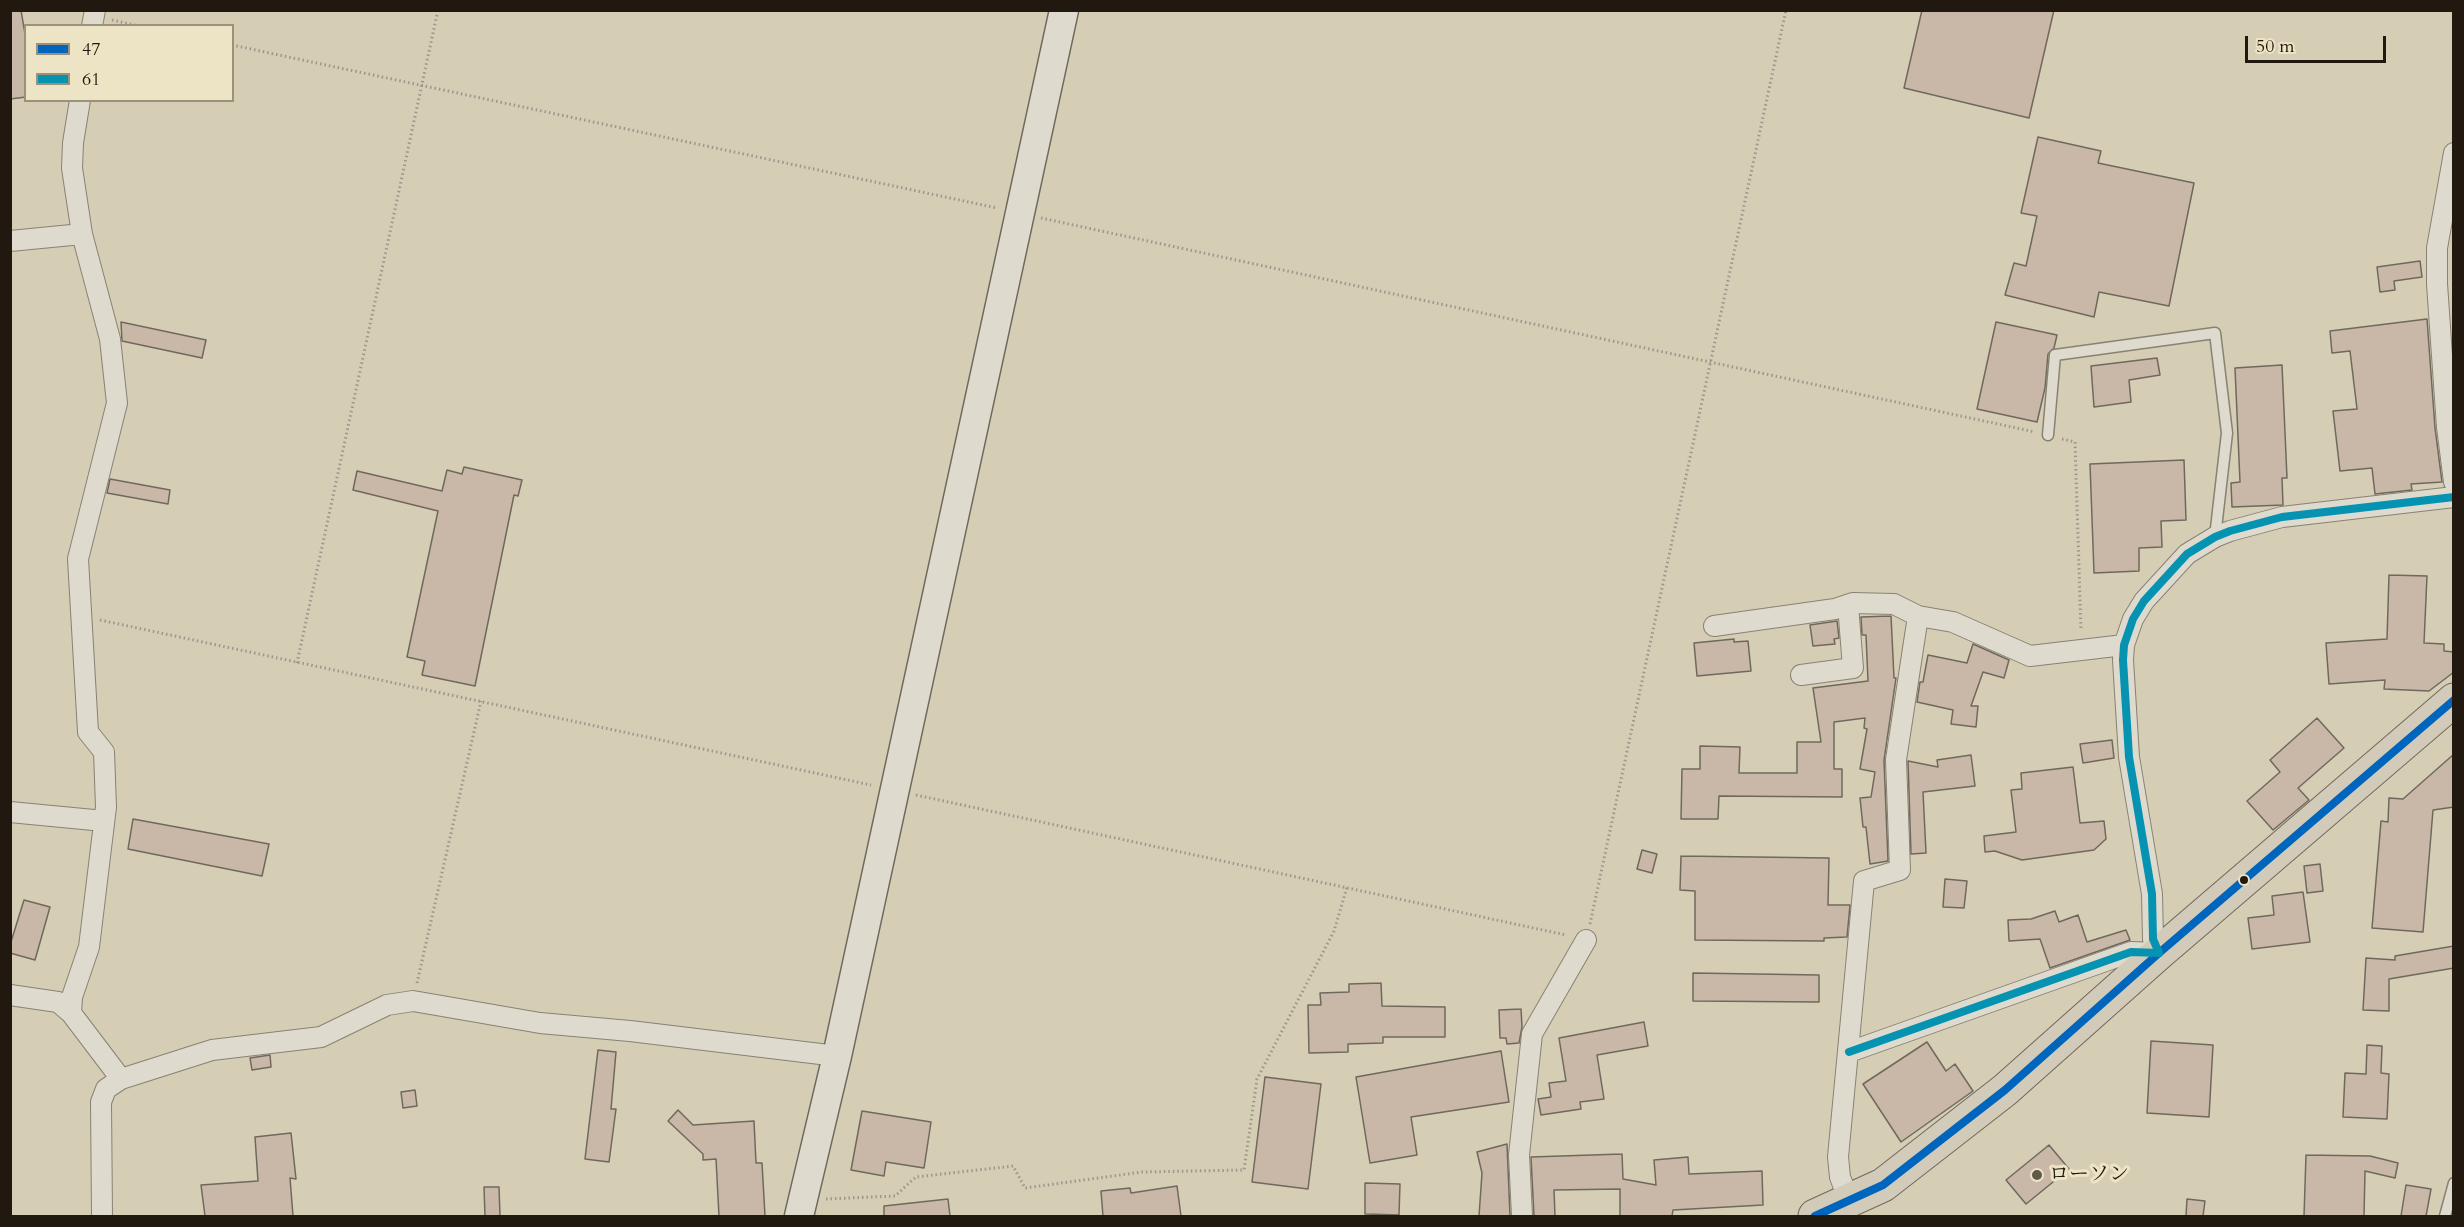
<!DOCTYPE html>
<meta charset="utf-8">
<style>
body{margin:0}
#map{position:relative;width:2464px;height:1227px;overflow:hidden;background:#d5cdb4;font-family:Cardo,serif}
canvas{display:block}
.frame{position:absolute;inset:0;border:12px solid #21190f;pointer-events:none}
.legend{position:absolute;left:24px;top:24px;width:210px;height:78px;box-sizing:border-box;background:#ede3c5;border:2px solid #9b927c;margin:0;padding:8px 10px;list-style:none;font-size:18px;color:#21190f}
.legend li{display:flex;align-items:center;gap:12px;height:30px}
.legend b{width:30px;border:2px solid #9b927c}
.scale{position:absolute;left:2245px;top:36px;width:141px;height:27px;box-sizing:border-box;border:3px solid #21190f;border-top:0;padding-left:8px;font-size:18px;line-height:21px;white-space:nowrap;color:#21190f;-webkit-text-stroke:4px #ede3c5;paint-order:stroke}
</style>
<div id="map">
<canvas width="2464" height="1227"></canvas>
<div class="frame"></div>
<ul class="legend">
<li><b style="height:8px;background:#0065bd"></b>47</li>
<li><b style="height:8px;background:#0593b1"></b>61</li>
</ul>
<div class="scale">50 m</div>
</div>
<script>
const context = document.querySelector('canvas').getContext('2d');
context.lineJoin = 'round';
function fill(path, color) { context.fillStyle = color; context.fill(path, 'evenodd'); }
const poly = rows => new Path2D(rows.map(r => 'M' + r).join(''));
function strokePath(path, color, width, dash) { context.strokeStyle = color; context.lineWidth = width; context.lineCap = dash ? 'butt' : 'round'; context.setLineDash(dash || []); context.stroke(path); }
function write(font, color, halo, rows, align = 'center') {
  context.font = font + ' Cardo,"Noto Serif JP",serif'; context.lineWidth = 6; context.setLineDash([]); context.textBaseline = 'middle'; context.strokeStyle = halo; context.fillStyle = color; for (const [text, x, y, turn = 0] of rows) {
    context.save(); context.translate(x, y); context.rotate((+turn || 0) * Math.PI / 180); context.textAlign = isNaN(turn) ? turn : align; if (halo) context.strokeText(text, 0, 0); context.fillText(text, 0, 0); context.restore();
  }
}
const building = poly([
 [10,10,21,10,26,40,26,97,10,99,10,10],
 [1922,10,2054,10,2029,118,1904,88,1922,10],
 [2038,137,2101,151,2098,163,2194,183,2169,306,2099,292,2094,317,2005,295,2014,263,2026,266,2037,216,2021,213,2038,137],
 [2420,261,2422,277,2394,281,2395,290,2380,292,2377,267,2420,261],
 [2427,319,2435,428,2442,482,2411,484,2412,490,2375,494,2372,468,2340,471,2333,411,2357,409,2350,351,2332,353,2330,331,2427,319],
 [121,322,206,340,202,358,122,341,121,322],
 [1996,322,2057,335,2054,348,2048,354,2045,388,2037,422,1977,409,1996,322],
 [2157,358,2160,375,2129,380,2131,402,2094,407,2091,366,2157,358],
 [2282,365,2287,478,2282,478,2283,505,2232,507,2231,483,2240,482,2235,368,2282,365],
 [2184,460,2186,520,2161,521,2162,547,2139,548,2139,571,2094,573,2090,464,2184,460],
 [464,467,522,480,518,496,514,495,475,686,422,675,425,661,407,657,438,511,353,490,357,471,442,491,447,470,462,474,464,467],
 [110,479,170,490,168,504,107,493,110,479],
 [2389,575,2427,576,2424,643,2444,644,2444,651,2454,652,2454,672,2429,691,2384,689,2385,680,2329,684,2326,643,2387,639,2389,575],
 [1891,616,1894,678,1896,678,1884,760,1888,861,1870,864,1866,827,1863,827,1860,798,1871,797,1875,772,1860,769,1867,729,1864,728,1865,718,1834,722,1834,769,1842,769,1842,797,1719,796,1718,819,1681,819,1682,769,1700,769,1700,746,1740,747,1739,773,1797,773,1797,742,1821,742,1813,688,1868,681,1866,635,1862,635,1861,617,1891,616],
 [1837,621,1839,638,1834,639,1835,644,1813,646,1810,625,1837,621],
 [1734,639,1734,642,1748,641,1751,671,1697,676,1694,643,1734,639],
 [1973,644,2009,660,2004,678,1983,672,1971,706,1978,706,1976,727,1951,724,1953,710,1917,702,1920,682,1923,682,1928,655,1967,663,1973,644],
 [2317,718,2344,748,2298,788,2309,800,2273,830,2247,801,2280,772,2270,760,2317,718],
 [2112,740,2114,758,2083,763,2080,744,2112,740],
 [2454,754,2454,807,2433,810,2423,932,2372,928,2381,821,2388,822,2389,798,2403,799,2454,754],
 [1971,755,1975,786,1923,792,1926,853,1911,854,1908,761,1938,767,1937,760,1971,755],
 [2073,767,2080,823,2104,821,2106,839,2094,850,2022,860,1995,851,1985,852,1984,836,2016,832,2011,790,2022,789,2021,773,2073,767],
 [133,819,269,844,262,876,128,849,133,819],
 [1642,850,1657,854,1652,873,1637,869,1642,850],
 [1681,856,1829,858,1828,905,1850,905,1847,937,1824,938,1824,941,1695,940,1695,891,1680,890,1681,856],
 [2320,864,2323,891,2307,893,2304,866,2320,864],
 [1945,879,1967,881,1964,908,1943,907,1945,879],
 [2303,892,2310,942,2252,949,2248,918,2274,915,2272,896,2303,892],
 [24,900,50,907,35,960,10,953,10,945,24,900],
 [2055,911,2059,922,2078,915,2087,942,2126,930,2130,940,2050,968,2040,939,2009,941,2008,920,2031,919,2055,911],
 [2454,946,2454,968,2389,979,2389,1011,2363,1010,2366,958,2395,960,2395,956,2454,946],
 [1693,973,1819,975,1819,1002,1693,1001,1693,973],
 [1381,983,1382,1006,1445,1007,1445,1037,1383,1037,1383,1043,1348,1044,1348,1052,1309,1053,1308,1005,1321,1005,1320,993,1349,992,1349,984,1381,983],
 [1521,1009,1522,1027,1519,1043,1507,1044,1506,1038,1500,1038,1499,1010,1521,1009],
 [1644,1022,1648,1046,1597,1055,1604,1099,1580,1102,1581,1109,1541,1115,1538,1099,1551,1097,1549,1083,1566,1081,1559,1038,1644,1022],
 [2151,1041,2213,1045,2209,1117,2147,1113,2151,1041],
 [1927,1042,1946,1071,1955,1064,1973,1091,1901,1142,1863,1084,1927,1042],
 [2367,1045,2382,1046,2381,1073,2389,1074,2387,1119,2343,1117,2345,1073,2366,1074,2367,1045],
 [598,1050,616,1052,611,1109,616,1109,609,1162,585,1159,598,1050],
 [1501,1051,1509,1102,1411,1117,1417,1155,1370,1163,1356,1077,1501,1051],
 [270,1055,271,1067,252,1070,250,1058,270,1055],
 [1265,1077,1321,1084,1308,1189,1252,1182,1265,1077],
 [415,1090,417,1106,403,1108,401,1092,415,1090],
 [678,1110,693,1125,754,1121,756,1163,762,1163,765,1216,719,1216,716,1159,703,1160,703,1154,668,1121,678,1110],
 [862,1111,931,1122,924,1168,886,1162,884,1176,851,1170,862,1111],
 [291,1133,296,1179,290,1178,293,1216,205,1216,201,1185,258,1181,255,1137,291,1133],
 [1507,1144,1510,1216,1479,1216,1482,1173,1477,1152,1507,1144],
 [2049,1145,2069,1169,2026,1204,2006,1180,2049,1145],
 [1622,1154,1623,1179,1656,1185,1654,1160,1688,1157,1689,1174,1762,1171,1763,1205,1673,1210,1672,1216,1620,1216,1620,1189,1554,1190,1555,1216,1534,1216,1531,1157,1622,1154],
 [2306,1155,2370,1156,2398,1163,2395,1178,2365,1171,2364,1216,2304,1216,2306,1155],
 [1365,1183,1400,1184,1399,1215,1365,1214,1365,1183],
 [2406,1185,2431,1189,2426,1216,2401,1216,2406,1185],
 [1177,1186,1181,1216,1103,1216,1101,1191,1130,1188,1131,1193,1177,1186],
 [484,1187,499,1187,500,1216,485,1216,484,1187],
 [948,1199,950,1216,884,1216,884,1206,948,1199],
 [2187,1199,2205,1201,2203,1216,2186,1216,2187,1199]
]);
const path = poly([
 [112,20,139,26],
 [232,45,997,208],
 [1041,218,2035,432],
 [2062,439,2075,442,2081,631],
 [100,620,871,785],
 [297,663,438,10],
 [916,795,1566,935],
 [1590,924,1786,10],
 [417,983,481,701],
 [826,1199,895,1196,916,1177,1013,1166,1025,1188,1142,1172,1244,1170,1257,1079,1334,931,1347,887]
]);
const lane = poly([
 [2048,435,2055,355,2215,333,2227,433,2215,537],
 [2445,1216,2454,1183]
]);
const street = poly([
 [92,26,95,10],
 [80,100,73,143,72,168,82,234,110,339,117,403,78,559,88,732,104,752,106,807,89,947,72,997,71,1013,121,1079],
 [2454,153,2437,248,2437,284,2447,427,2454,482],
 [10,241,82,234],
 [1714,626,1835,609,1853,603,1894,604,1918,616],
 [1801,675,1853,668,1848,605],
 [10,812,104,821],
 [10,995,58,1002,71,1013],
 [1849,1052,2131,952,2159,953,2153,939,2152,894,2129,757,2123,660,2124,645,2133,619,2144,601,2187,554,2215,537,2230,531,2282,517,2454,497],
 [1849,1201,1840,1177,1838,1157,1864,881,1900,870,1896,760,1918,616,1953,622,2030,656,2124,645],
 [102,1216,101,1102,106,1089,121,1079,212,1050,321,1037,387,1005,413,1001,540,1023,630,1031,837,1056],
 [1522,1216,1519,1155,1532,1034,1586,940]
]);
const secondary = poly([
 [799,1216,837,1056,1064,10]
]);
const highway = poly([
 [1815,1216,1883,1185,2005,1090,2159,953,2454,700]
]);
const bus1 = poly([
 [1815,1216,1883,1185,2005,1090,2159,953,2454,700]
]);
const bus2 = poly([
 [1849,1052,2131,952,2159,953,2153,939,2152,894,2129,757,2123,660,2124,645,2133,619,2144,601,2187,554,2215,537,2230,531,2282,517,2454,497]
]);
const markers = [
 [2244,880,5,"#21190f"],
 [2037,1175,6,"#605849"]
];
const poiNames = [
 ["ローソン",2049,1175]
];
fill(building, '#c9b8a8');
strokePath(building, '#6f695d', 1.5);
strokePath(lane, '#888273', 13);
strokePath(street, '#888273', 22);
strokePath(secondary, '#6f695d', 31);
strokePath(highway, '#6f695d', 35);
strokePath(path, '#9b978d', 3, [1.5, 3]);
strokePath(lane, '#dedace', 10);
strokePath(street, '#dedace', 20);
strokePath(secondary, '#dedace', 28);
strokePath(highway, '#d3cbb9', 33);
strokePath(bus1, '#0065bd', 8);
strokePath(bus2, '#0593b1', 8);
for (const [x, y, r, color] of markers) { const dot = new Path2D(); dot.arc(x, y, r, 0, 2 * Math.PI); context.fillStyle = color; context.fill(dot); strokePath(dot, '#ede3c5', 2); }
write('20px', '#21190f', '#ede3c5', poiNames, 'left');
</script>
